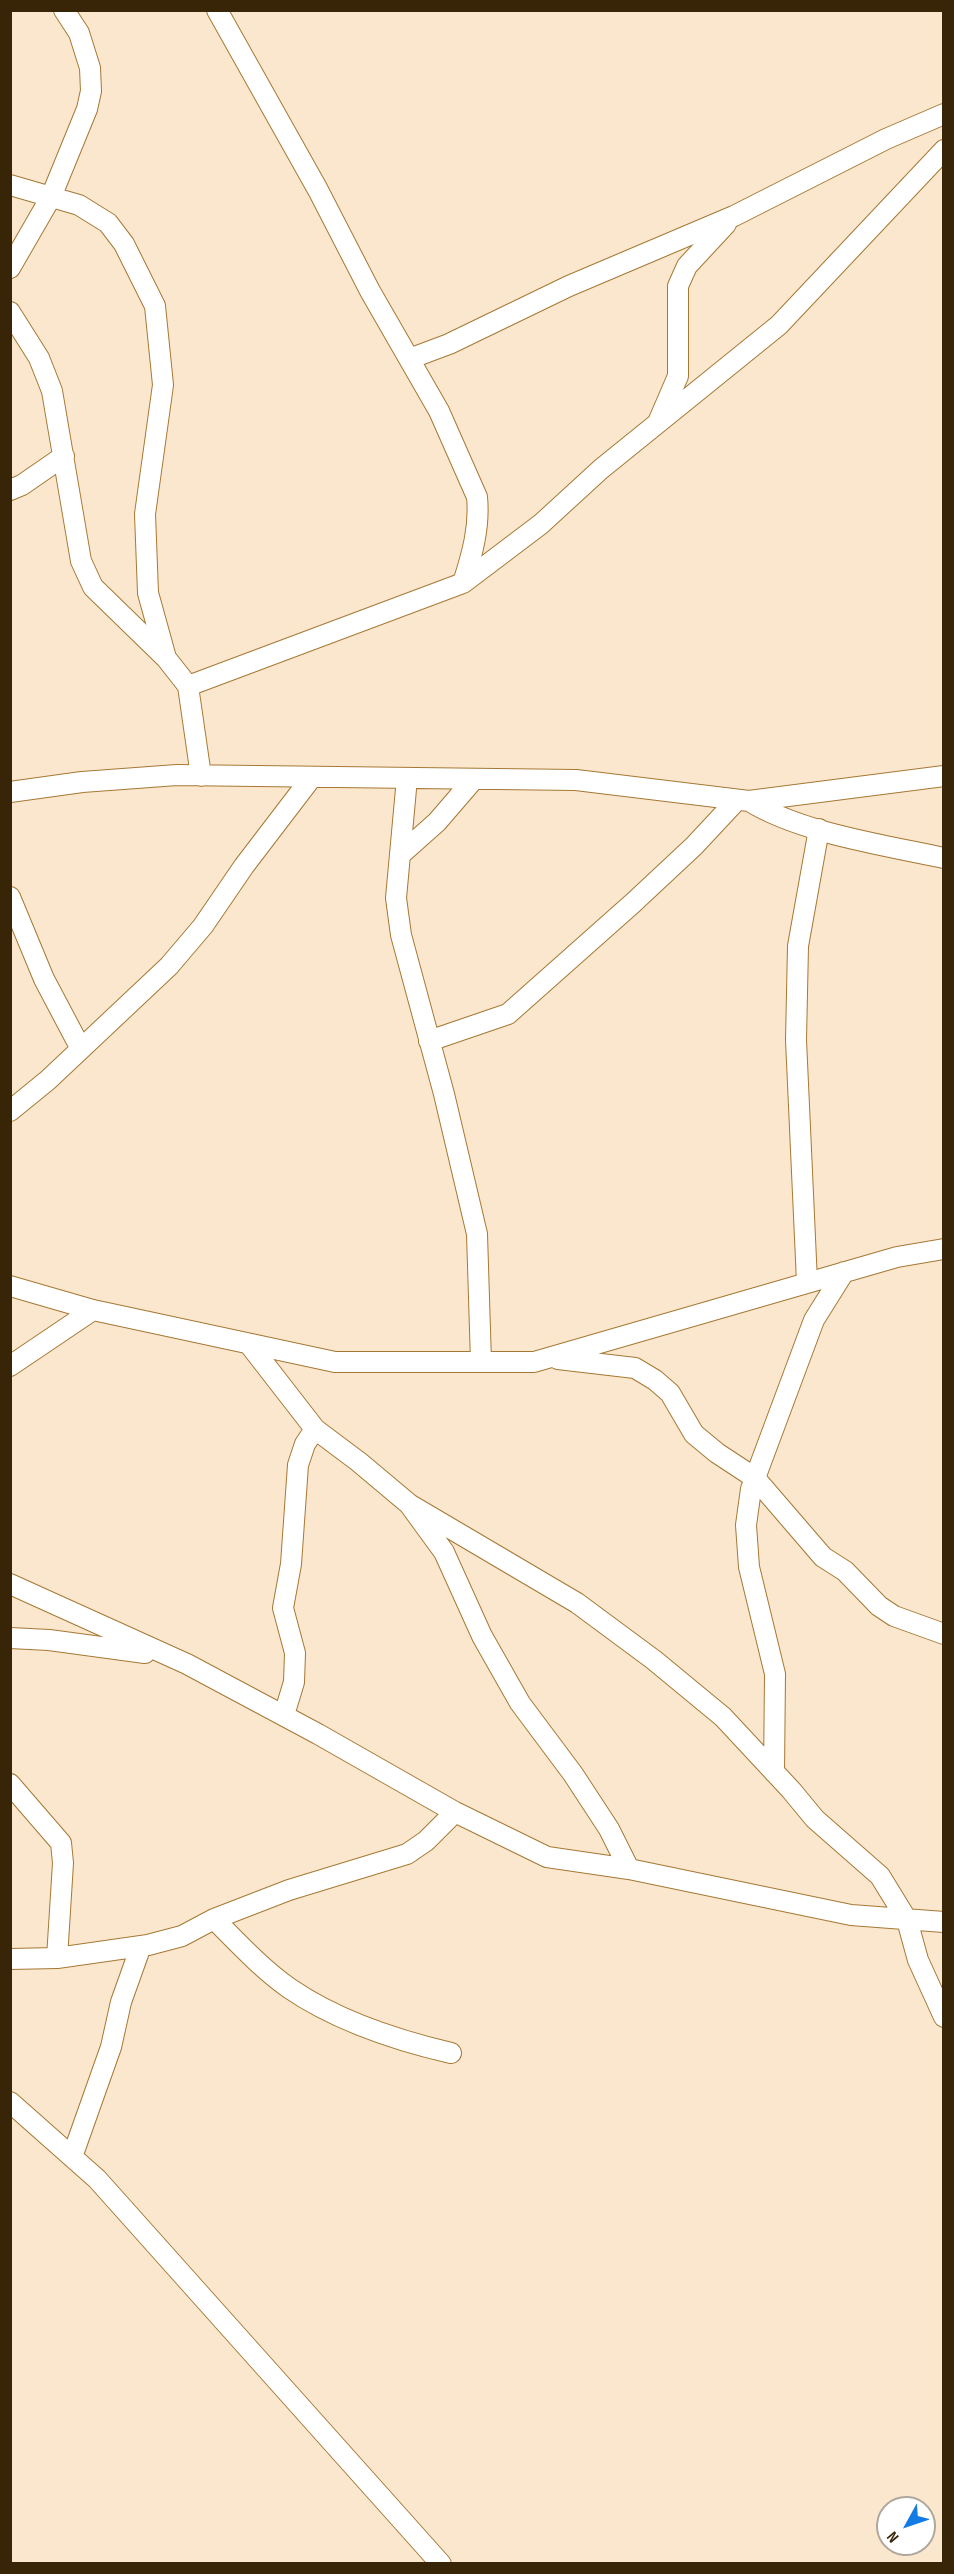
<!DOCTYPE html>
<style>
body{margin:0}
#map{position:relative;width:954px;height:2574px;overflow:hidden;background:#fbe7cd;font-family:"Sofia Sans Condensed",sans-serif}
canvas{display:block}
.frame{position:absolute;inset:0;border:12px solid #382508;pointer-events:none}
.north{position:absolute;left:876px;top:2496px;width:60px;height:60px;box-sizing:border-box;background:#fff;border:2px solid #afa89c;border-radius:50%;rotate:230deg;font-size:16px;font-weight:700;line-height:24px;text-align:center;color:#382508}
.north::after{content:'';display:block;margin:auto;width:21px;height:27px;background:#127ce4;clip-path:polygon(50% 0,100% 100%,50% 72%,0 100%)}
</style>
<div id="map">
<canvas width="954" height="2574"></canvas>
<div class="frame"></div>
<div class="north">N</div>
</div>
<script>
const ctx = document.querySelector('canvas').getContext('2d');
ctx.lineJoin = 'round';
function strokePath(path, color, width, dash) { ctx.strokeStyle = color; ctx.lineWidth = width; ctx.lineCap = dash ? 'butt' : 'round'; ctx.setLineDash(dash || []); ctx.stroke(path); }
const minor = new Path2D(`
 M217 10 318 190 370 291 439 411 477 497C480 527 472 555 463 583
 M10 185 79 205 108 223 124 244 155 306 163 385 145 514 148 593 166 658 188 686
 M10 268 51 197 87 109 91 91 90 68 79 33 64 10
 M10 312 39 358 52 391 81 561 93 587 166 658
 M409 359 449 344 569 286 734 216 886 139 944 114
 M659 420 678 376V286L687 266 726 224
 M10 490 22 485 64 456
 M201 776 188 686 463 583 541 524 601 469 779 325 944 150
 M407 778 396 898 401 935 444 1094 477 1234 481 1362
 M10 792 82 782 177 775 576 780 749 801 944 776
 M749 801C801 833 884 845 944 858
 M401 854 437 822 474 779
 M10 897 44 979 81 1049
 M429 1041 508 1014 633 903 694 846 736 801
 M10 1111 48 1080 169 966 203 926 244 866 312 777
 M807 1282 796 1040 798 946 819 829
 M10 1286 93 1310 335 1362H534L897 1257 944 1249
 M249 1344 315 1429 359 1462 409 1504 444 1552 482 1636 520 1703 573 1774 609 1829 629 1869
 M558 1359 635 1368 655 1380 670 1393 694 1434 717 1453 755 1478 823 1557 845 1571 879 1606 894 1616 944 1634
 M10 1366 93 1310
 M409 1504 577 1603 654 1660 723 1717 791 1790 815 1819 880 1876 907 1920 918 1960 944 2017
 M10 1584 187 1664 318 1734 455 1812 547 1857 629 1869 851 1915 944 1922
 M10 1638 49 1640 145 1653
 M284 1715 294 1682 295 1653 283 1608 291 1564 298 1465 305 1444 315 1429
 M774 1772 775 1674 749 1567 746 1525 751 1489 814 1320 844 1272
 M10 1784 61 1843 63 1863 57 1958
 M214 1919C238 1943 261 1968 289 1988 337 2021 395 2040 451 2053
 M10 1959 57 1958 148 1945 182 1936 214 1919 289 1890 407 1854 426 1841 455 1812
 M10 2102 97 2179 441 2564
 M72 2157 111 2047 121 2002 141 1946`);
strokePath(minor, '#a67834', 22);
strokePath(minor, '#fff', 20);
</script>
